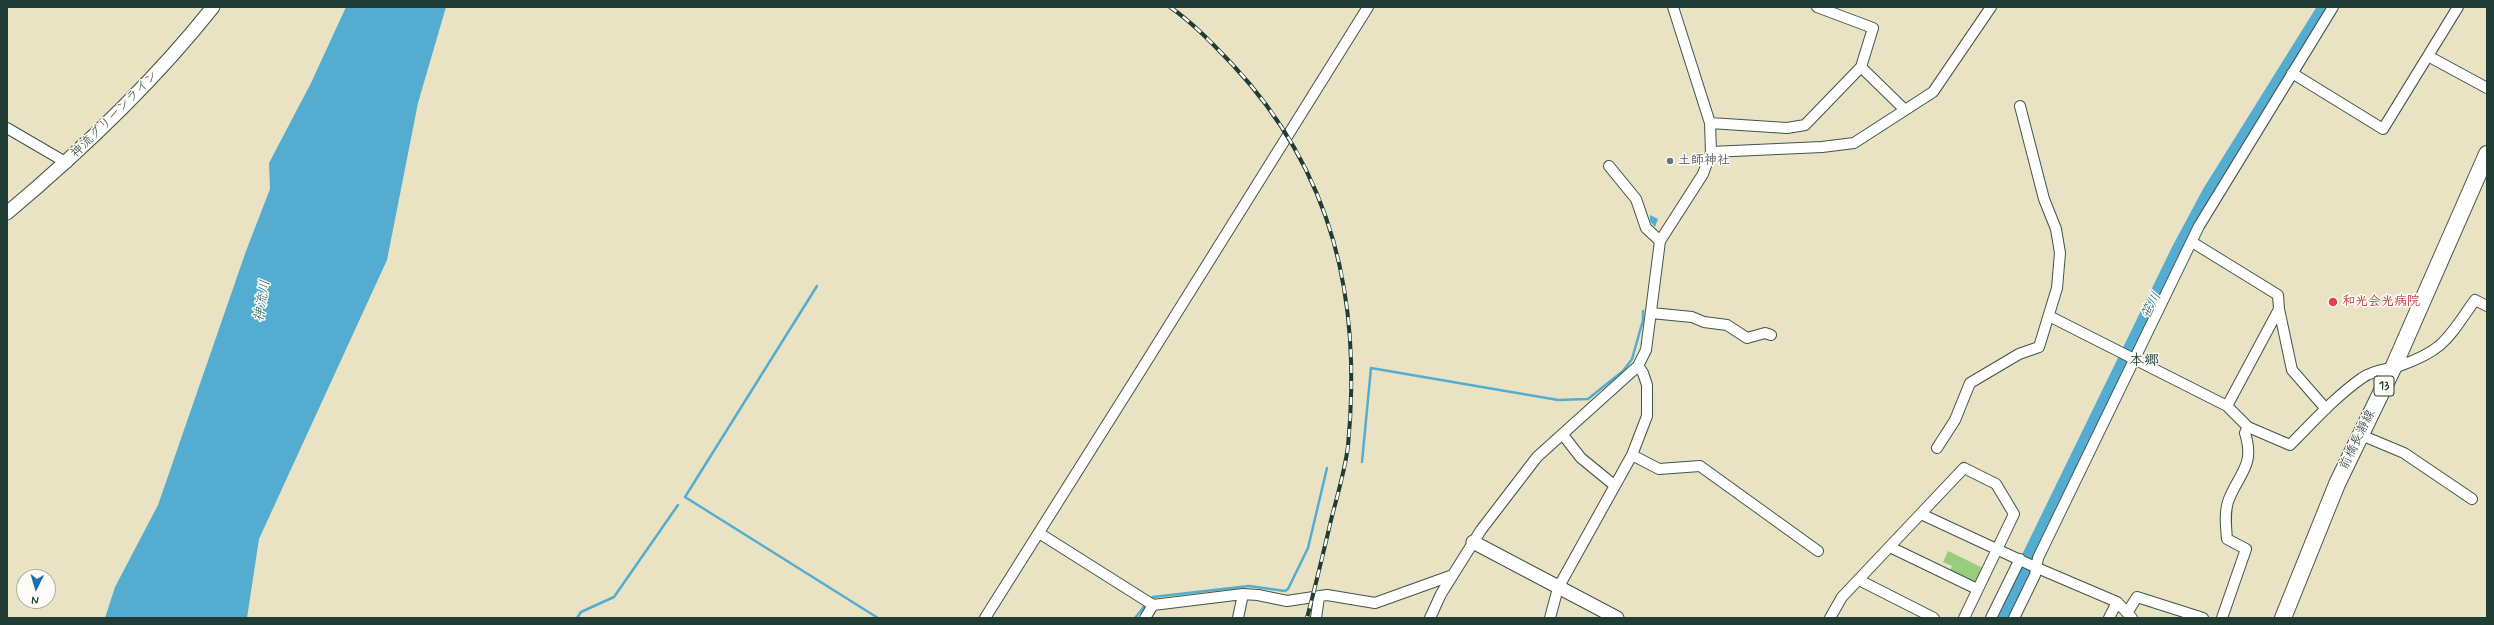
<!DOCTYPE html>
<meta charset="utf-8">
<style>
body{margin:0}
#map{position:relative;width:2494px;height:625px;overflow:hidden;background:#e9e3c3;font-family:Mynerve,sans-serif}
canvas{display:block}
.frame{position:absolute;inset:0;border:8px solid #1f3d34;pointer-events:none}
.north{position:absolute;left:16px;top:569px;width:40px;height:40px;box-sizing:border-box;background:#fdfcf7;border:1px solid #a4b0a9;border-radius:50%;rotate:185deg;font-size:11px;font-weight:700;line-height:16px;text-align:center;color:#1f3d34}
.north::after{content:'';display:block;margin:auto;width:14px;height:18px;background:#1f6fb2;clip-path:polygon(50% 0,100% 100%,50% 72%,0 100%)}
</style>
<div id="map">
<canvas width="2494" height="625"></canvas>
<div class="frame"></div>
<div class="north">N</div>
</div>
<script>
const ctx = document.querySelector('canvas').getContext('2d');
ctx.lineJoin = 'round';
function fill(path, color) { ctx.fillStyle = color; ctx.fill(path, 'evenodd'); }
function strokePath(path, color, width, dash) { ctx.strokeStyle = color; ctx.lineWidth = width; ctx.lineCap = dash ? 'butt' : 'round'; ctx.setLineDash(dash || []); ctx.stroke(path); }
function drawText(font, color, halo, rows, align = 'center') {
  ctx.font = font + ' Mynerve,"Klee One",sans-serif'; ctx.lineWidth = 3; ctx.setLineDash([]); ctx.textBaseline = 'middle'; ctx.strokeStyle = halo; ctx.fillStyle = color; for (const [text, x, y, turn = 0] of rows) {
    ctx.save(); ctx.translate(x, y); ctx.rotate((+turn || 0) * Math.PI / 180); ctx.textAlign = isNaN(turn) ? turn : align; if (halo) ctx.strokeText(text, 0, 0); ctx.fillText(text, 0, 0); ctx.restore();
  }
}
fill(new Path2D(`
 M1948 551 1983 568 1977 581 1970 582 1949 572 1952 566 1943 562Z`), '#98cd7e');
fill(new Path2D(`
 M346 7H446L418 103 387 260 259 539 247 618H105L115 587 158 505 246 251 270 189 269 163 311 83Z
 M1650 215 1658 219 1655 227 1650 221Z`), '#54add1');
strokePath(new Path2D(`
 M817 286 685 497 878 618
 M1362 462 1371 368 1558 400 1588 399 1623 371 1632 359 1643 320V311
 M1150 600 1153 597 1249 586 1285 591 1288 589 1308 548 1327 468
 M577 618 581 612 614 597 678 505
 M1135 618 1146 604`), '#54add1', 2.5);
strokePath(new Path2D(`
 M2000 618 2180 249 2210 193 2326 7`), '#54add1', 16);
const minor = new Path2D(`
 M2428 56 2487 88
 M1861 67 1905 110
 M2292 73 2383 129 2458 7
 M1710 123 1787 128 1805 125 1861 67 1873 28 1817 7
 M7 128 67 163
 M1711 152 1822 147 1854 143 1933 92 1991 7
 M1609 166 1636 199 1646 228 1660 241
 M2192 242 2278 295 2279 309 2227 406
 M2279 309 2292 370 2326 409
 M1651 313 1692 317 1704 322 1727 325 1747 338 1765 333 1771 335
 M2049 316 2227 406 2248 427 2290 445C2313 422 2335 397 2362 378 2371 371 2388 369 2399 366 2445 350 2448 338 2475 300L2487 306
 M1563 435 1581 458 1614 485
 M2361 435 2404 453 2472 499
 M1937 448 1955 420 1970 383 2019 354 2039 347 2057 288 2060 253 2056 229 2044 199 2020 106
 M1632 455 1659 469 1700 466 1818 551
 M1921 514 2035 567 2117 602 2132 618
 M1039 533 1153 605 1243 594 1258 595 1287 601 1327 595 1375 603 1453 575
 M1890 547 1977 589
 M1859 580 1934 618
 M2127 613 2137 597 2203 618
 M985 618C1114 415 1240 211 1368 7
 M1145 618 1153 605
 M1238 618 1243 594
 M1316 618 1319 597
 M1430 618 1441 594 1481 530 1537 457 1638 366 1646 350 1660 241 1703 174 1711 152 1710 123 1673 7
 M1550 618 1558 588 1632 455 1647 416V385L1643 373 1638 366
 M1830 618 1842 597 1964 468 1996 484 2014 514 1964 618
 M1991 618 2020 559
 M2014 618 2035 575 2038 558 2199 226 2333 7
 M2109 618 2117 602
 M2222 618 2246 549 2227 539C2226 527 2224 511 2229 499 2240 472 2255 465 2245 433L2248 427`);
const tertiary = new Path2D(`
 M7 213C82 150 152 84 213 7
 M1473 542 1617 618`);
const primary = new Path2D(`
 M2283 618 2337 484 2393 368 2487 154`);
strokePath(minor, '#3d5649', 12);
strokePath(tertiary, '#3d5649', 15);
strokePath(primary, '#3d5649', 18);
strokePath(minor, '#fff', 10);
strokePath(tertiary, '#fff', 13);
strokePath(primary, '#fff', 16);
const rail = new Path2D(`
 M1170 7C1193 23 1213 44 1232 64 1334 173 1362 301 1348 446 1345 470 1338 493 1332 516 1324 550 1316 584 1307 618`);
strokePath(rail, '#1f3d34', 4);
strokePath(rail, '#fdfcf7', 2.5, [8]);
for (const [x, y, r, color] of [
 [1670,161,4,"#6b7280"],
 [2333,302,5,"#e0444e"]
]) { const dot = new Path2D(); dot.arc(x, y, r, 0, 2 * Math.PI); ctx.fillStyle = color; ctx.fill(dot); strokePath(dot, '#fdfcf7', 1.5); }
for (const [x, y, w] of [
 [2384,386,20]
]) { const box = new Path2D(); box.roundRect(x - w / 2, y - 10, w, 20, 3); ctx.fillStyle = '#fdfcf7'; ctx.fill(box); strokePath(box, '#1f3d34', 1); }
drawText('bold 12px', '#1f3d34', null, [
 ["13",2384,386]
]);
drawText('13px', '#1f3d34', '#fdfcf7', [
 ["神流グリーンライン",115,115,-45],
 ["前橋長瀞線",2358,440,-64]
]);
drawText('bold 13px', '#5b616d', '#fdfcf7', [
 ["土師神社",1678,161]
], 'left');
drawText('bold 13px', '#be3a42', '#fdfcf7', [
 ["和光会光病院",2342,302]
], 'left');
drawText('italic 14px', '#2f5f63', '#fdfcf7', [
 ["神流川",263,301,-81],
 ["笹川",2152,306,-64]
]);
drawText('bold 15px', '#1f3d34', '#fdfcf7', [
 ["本郷",2144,362]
]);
</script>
